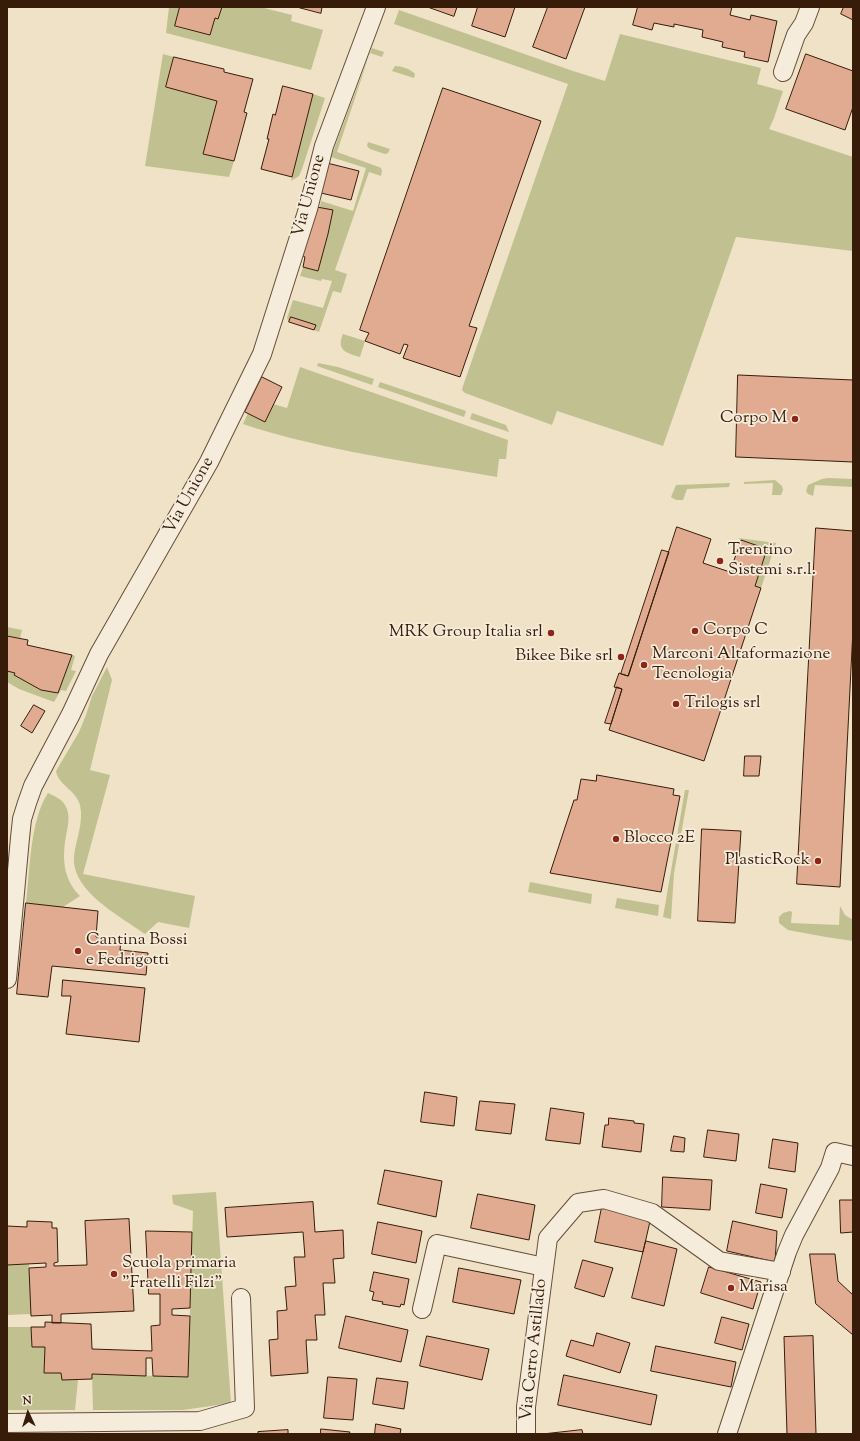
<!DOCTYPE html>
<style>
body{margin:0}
#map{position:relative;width:860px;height:1441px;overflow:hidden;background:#efe2c7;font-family:"Sorts Mill Goudy",serif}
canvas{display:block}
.frame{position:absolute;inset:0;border:8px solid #371c0a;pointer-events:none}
.north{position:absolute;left:8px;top:1393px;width:40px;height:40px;-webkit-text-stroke:3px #f5ecdb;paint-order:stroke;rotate:356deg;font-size:11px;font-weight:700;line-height:16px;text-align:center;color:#371c0a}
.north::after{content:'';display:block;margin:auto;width:14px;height:18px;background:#371c0a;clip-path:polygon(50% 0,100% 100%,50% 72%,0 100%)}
</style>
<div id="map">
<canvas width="860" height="1441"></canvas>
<div class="frame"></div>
<div class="north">N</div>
</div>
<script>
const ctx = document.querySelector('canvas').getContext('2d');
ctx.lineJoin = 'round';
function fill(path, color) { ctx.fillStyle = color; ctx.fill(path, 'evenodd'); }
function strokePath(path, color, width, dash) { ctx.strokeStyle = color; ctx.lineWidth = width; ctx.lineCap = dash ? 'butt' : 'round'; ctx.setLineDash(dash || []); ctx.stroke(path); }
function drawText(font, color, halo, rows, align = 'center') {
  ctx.font = font + ' "Sorts Mill Goudy",serif'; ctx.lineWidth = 3.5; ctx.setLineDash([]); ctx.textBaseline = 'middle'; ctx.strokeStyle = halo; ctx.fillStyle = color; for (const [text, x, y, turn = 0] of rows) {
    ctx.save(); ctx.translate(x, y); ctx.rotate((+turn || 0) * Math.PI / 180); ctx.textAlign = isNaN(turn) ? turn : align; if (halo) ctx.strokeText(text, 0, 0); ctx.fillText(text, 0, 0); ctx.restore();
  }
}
fill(new Path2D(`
 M169 7H180L175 27 210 35 215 18 218 19 222 7H260L292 15 291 21 323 30 311 70 166 33Z
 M399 10 573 71 605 81 620 34 761 68 757 84 783 91 774 118 769 129 853 157V251L736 237 663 446 557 411 552 425 465 393 462 390 463 386 568 84 394 24Z
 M372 48 384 52 382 57 370 53 337 152 379 167 381 168 382 171 381 176 369 172 335 270 347 274 341 293 333 291 319 332 314 330 316 325 291 317 289 322 287 318 293 300 323 308 332 281 322 279 321 281 300 276 303 267 318 271 328 234 333 211 320 207 321 201 353 211 366 168 331 157Z
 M163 54 174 57 166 87 217 101 203 154 234 161 229 177 145 166Z
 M395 66C401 66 411 69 415 74L414 78 392 71Z
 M313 94 325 98 302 169 299 176 291 181Z
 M368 142 390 149 388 153 385 154 370 149 367 146Z
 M343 334 365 341 360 357C346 353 336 350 343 334Z
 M318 363 338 367 374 379 372 385 317 366Z
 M300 367 508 440 506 459H499L497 477C412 462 325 451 243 424L248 413 265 422 273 404 287 408Z
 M380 382 466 411 464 417 378 387Z
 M472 413 506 425 509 432 470 419Z
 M828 478 853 479V487L815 485 813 496 808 494 806 491 808 485 822 479Z
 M775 480 782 486 783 490 781 495H772L773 483 744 484V482Z
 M730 483 729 487 687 489 683 500H676L671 497 676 485Z
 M738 538 776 543 761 588 755 586 767 549 741 540Z
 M7 627 22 630 20 638 7 636Z
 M72 655 75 656 71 670 76 671 66 691 61 690 54 702 19 689 7 682V671L15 673 14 675 41 690 58 693Z
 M107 667 112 680 90 770 110 775 83 874 195 896 189 928 158 922 145 934C120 916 71 891 74 856 76 839 84 822 80 805 76 790 58 785 56 771L79 732 86 715 92 696Z
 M685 790H689L674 873 671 919 663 917Z
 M48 793C54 796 62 799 65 805 71 815 68 825 66 836 62 858 63 879 80 896L63 907 26 903C30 870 30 820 48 793Z
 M530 882 592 894 591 904 528 892Z
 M617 898 659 905 658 916 615 908Z
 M840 906 845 915 853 920V941L826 937 788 930 779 923V917L783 913 790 911 792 912 791 923 839 925Z
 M216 1192 231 1403 183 1410H93L92 1374 188 1377 193 1211 173 1204 172 1195Z
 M29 1264 31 1314 7 1315V1265Z
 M7 1327H31L32 1347H45L44 1373H61L62 1380H78L75 1410H7Z`), '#c1c090');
const building = new Path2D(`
 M180 7H222L218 19 215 18 210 35 175 26Z
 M297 7H322L321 13Z
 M428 7H457L454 16Z
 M478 7H515L505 37 472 26Z
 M548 7H585L566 59 533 47Z
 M638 7H732L730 15 750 20 751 15 777 21 768 62 744 57 745 52 722 47 723 42 702 37 703 30 674 24V27L654 23 652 30 633 25Z
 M844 7H853V20L841 14Z
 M806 54 853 71V107L845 130 786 109Z
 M174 57 224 69V72L253 79 244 112 247 113 234 161 203 154 217 101 166 87Z
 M283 86 313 94 292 177 261 169 269 139H267L273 114 275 115Z
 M443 88 541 121 469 326 477 328 460 377 403 358 408 345 404 344 400 354 365 341 369 333 360 330Z
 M327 163 359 171 351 200 321 193Z
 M317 207 333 210 328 234 318 271 303 267 305 257 303 256Z
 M291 317 316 325 314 330 289 322Z
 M738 375 853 380V462L736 457Z
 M262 377 282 387 265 422 245 412Z
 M677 527 711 539 703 563 730 572 741 540 767 549 755 586 761 588 704 761 609 730 622 689 614 687 619 673 628 676Z
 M816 528 853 531V629L840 887 797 884Z
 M662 550 669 552 628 676 621 674Z
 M7 636 28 640 27 645 72 655 58 693 41 690 14 675 15 673 7 671Z
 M617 687 622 689 611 724 605 723Z
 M34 705 45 711 32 733 21 726Z
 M745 756H761L759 776H744Z
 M597 775 674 789 673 795 680 796 661 892 550 873 574 800H577L581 779 596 781Z
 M702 829 741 831 735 923 698 921Z
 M26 903 98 911 96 937 121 939 120 950 148 953 146 975 52 966 48 997 17 994Z
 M63 980 145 988 139 1042 66 1034 71 996H62Z
 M425 1092 457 1097 454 1126 421 1122Z
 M480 1101 515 1104 511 1134 476 1130Z
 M551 1108 584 1113 580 1144 546 1140Z
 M609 1118 634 1121V1123L644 1124 641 1152 602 1147 605 1125H608Z
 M708 1130 739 1134 736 1161 704 1157Z
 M674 1136 685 1138 684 1152 671 1151Z
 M773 1139 798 1143 795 1172 769 1168Z
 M385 1170 442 1181 436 1217 378 1204Z
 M663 1177 712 1180 710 1210 662 1207Z
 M761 1184 787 1189 782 1218 756 1213Z
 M478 1194 535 1205 529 1240 471 1228Z
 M840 1200H853V1232L841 1233Z
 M313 1202 315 1232 343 1230 344 1258 333 1259 335 1283H323L325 1315H315L317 1340H306L308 1373 271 1376 269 1340 278 1339 277 1311 287 1310 285 1287 296 1286 294 1257H305L303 1232 227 1237 225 1208Z
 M602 1207 651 1217 643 1252 595 1242Z
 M129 1219 134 1311 61 1314V1323H52V1315L31 1316 29 1268 46 1267V1263L7 1265V1226L27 1227V1221L52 1222V1228H57L58 1262 54 1263V1266L87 1265 85 1221Z
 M733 1221 777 1231 775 1262 727 1251Z
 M378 1222 422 1231 416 1263 372 1254Z
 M146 1231 192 1232 190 1308 172 1309V1315L190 1316 188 1377 153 1376 152 1358H146V1376L92 1374V1379L62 1380 61 1373H44L45 1347H32L31 1327H45V1322L91 1324 92 1349 152 1351 151 1326 160 1325V1294H149Z
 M646 1241 677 1249 664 1306 632 1298Z
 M810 1254H835L838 1281 853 1295V1335L816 1304Z
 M583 1260 613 1268 604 1297 575 1288Z
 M709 1267 761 1282 753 1309 701 1293Z
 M459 1268 521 1280 514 1314 453 1302Z
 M374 1272 409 1279 404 1305 401 1304 400 1307 382 1304 383 1302 372 1300 374 1292 370 1291Z
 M346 1316 408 1330 401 1362 339 1348Z
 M722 1317 749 1324 742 1350 715 1343Z
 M597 1333 630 1343 620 1373 566 1356 571 1340 593 1346Z
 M427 1336 489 1349 482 1380 420 1366Z
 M813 1336 816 1434H787L784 1337Z
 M656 1346 736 1362 731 1387 651 1371Z
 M564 1375 657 1395 651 1425 558 1405Z
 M328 1377 357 1379 353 1420 324 1418Z
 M377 1378 408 1382 404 1409 373 1404Z
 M376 1424 401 1429 400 1434H375Z
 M321 1429 350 1432 349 1434H321Z
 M288 1430V1434H258V1432Z
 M582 1430 583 1434H543Z`);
fill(building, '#e1ab91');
strokePath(building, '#371c0a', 1);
const minor = new Path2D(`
 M783 72 796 35 804 23 810 7
 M7 979 20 838 22 819 27 803 33 786 71 714 99 654 209 462 262 354 308 209 324 146 376 7
 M422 1309 437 1244 544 1267
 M7 1423 200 1421 245 1408 241 1298
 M526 1434V1407L548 1238 578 1203 604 1199 652 1213 719 1261 781 1272
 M727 1434 787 1252 794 1235 830 1168 835 1152 853 1156`);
strokePath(minor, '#654e39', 20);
strokePath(minor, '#f5ecdb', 18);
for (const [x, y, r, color] of [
 [795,419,4,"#8f2418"],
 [720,561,4,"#8f2418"],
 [695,631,4,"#8f2418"],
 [551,633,4,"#8f2418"],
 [621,657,4,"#8f2418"],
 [644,665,4,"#8f2418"],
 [676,704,4,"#8f2418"],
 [616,839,4,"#8f2418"],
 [818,861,4,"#8f2418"],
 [78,951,4,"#8f2418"],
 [114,1274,4,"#8f2418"],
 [731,1288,4,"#8f2418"]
]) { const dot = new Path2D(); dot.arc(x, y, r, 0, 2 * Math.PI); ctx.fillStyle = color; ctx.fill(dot); strokePath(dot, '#f5ecdb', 1.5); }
drawText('17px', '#371c0a', '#f5ecdb', [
 ["Via Unione",310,196,-75],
 ["Via Unione",190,496,-61],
 ["Via Cerro Astillado",535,1350,-84]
]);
drawText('17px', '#371c0a', '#f5ecdb', [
 ["Corpo M",787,419,"right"],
 ["Trentino",728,551],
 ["Sistemi s.r.l.",728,571],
 ["Corpo C",703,631],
 ["MRK Group Italia srl",543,633,"right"],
 ["Marconi Altaformazione",652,655],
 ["Tecnologia",652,675],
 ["Bikee Bike srl",613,657,"right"],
 ["Trilogis srl",684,704],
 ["Blocco 2E",624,839],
 ["PlasticRock",810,861,"right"],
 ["Cantina Bossi",86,941],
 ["e Fedrigotti",86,961],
 ["Scuola primaria",122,1264],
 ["\"Fratelli Filzi\"",122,1284],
 ["Marisa",739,1288]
], 'left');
</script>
